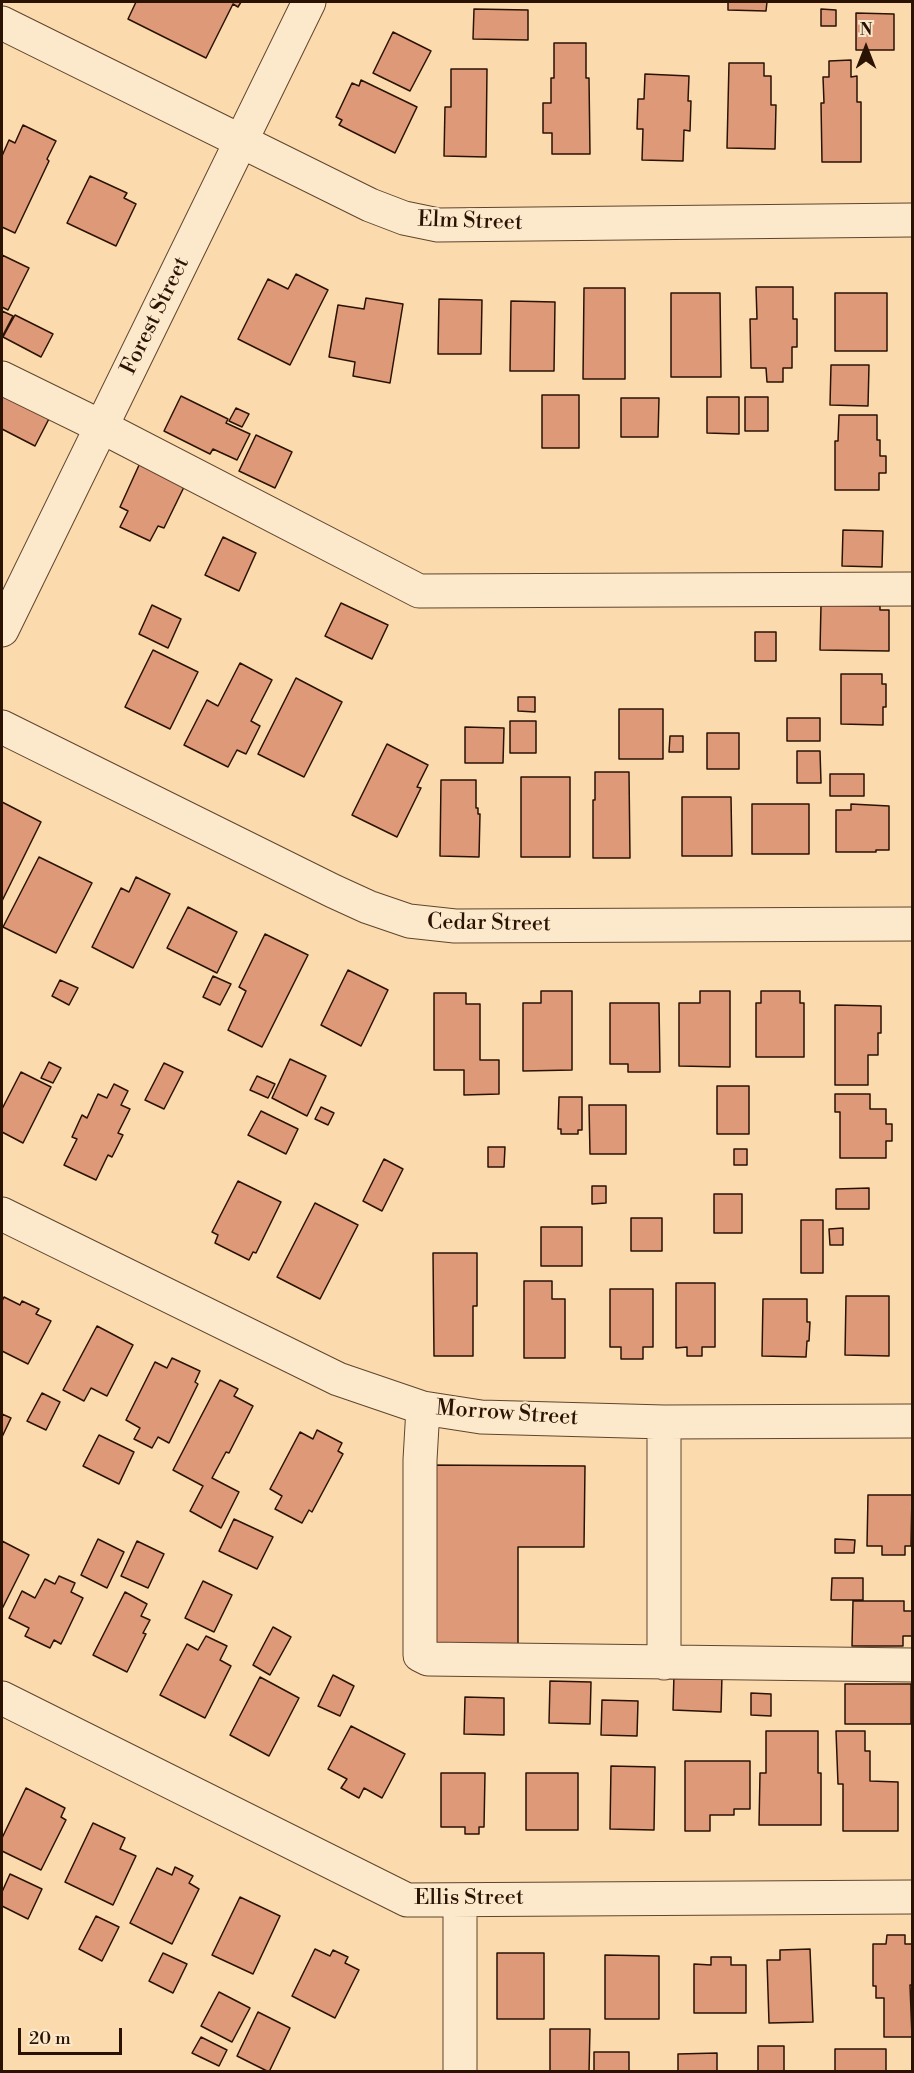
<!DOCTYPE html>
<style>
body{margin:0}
#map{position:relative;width:914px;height:2073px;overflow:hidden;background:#fbdbad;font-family:"Libre Bodoni",serif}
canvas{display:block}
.frame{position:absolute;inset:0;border:3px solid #2b1304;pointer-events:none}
.north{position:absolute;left:836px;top:18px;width:60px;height:60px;-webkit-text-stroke:4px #fce8ca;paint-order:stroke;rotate:0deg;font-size:16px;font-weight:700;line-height:24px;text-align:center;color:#2b1304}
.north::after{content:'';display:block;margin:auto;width:21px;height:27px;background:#2b1304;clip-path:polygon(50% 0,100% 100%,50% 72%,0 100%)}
.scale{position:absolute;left:18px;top:2028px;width:104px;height:27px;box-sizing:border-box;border:3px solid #2b1304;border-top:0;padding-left:8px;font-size:18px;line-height:21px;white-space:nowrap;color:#2b1304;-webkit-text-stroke:4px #fce8ca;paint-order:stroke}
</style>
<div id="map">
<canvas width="914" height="2073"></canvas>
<div class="frame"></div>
<div class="north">N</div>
<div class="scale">20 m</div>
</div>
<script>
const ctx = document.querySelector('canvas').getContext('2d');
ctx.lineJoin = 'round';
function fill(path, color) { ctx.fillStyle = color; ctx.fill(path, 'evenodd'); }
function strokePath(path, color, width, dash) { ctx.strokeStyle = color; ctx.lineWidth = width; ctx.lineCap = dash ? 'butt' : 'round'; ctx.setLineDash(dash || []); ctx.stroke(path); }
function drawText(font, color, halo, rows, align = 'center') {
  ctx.font = font + ' "Libre Bodoni",serif'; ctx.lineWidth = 4.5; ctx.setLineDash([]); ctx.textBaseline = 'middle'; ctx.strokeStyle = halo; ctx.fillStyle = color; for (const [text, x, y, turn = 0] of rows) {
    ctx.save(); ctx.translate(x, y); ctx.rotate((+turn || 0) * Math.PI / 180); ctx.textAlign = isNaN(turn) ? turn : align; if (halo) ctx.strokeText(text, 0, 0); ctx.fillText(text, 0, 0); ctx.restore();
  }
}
const building = new Path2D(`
 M136 2H241L238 7 233 4 206 58 128 19Z
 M728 2H767L766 11 728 10Z
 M474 9 528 10V40L473 39Z
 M821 9 836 10V26H821Z
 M856 13 894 14V50H856Z
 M393 32 431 51 410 91 373 73Z
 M554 43H586V78H589L590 154H552V133H543V103H551V78H554Z
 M851 60V77L857 76V102H861V162H822L821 103H824L823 77H829V61Z
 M729 63H764V76H771V105H776L775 149 727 148Z
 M451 69H487L486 157 444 156 445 107H451Z
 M645 74 689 76 688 101H691L690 131 684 130 683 161 642 160 643 129H637L638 99H644Z
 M361 80 417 107 395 153 339 125 342 120 336 117 352 83 359 86Z
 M23 125 56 141 47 159 49 161 15 233 2 227V156L9 140 15 143Z
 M90 176 127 193 124 198 136 204 116 246 67 223Z
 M2 255 29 268 8 310 2 307Z
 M296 274 328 290 290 365 238 339 268 279 288 289Z
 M756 287H793V319H797V347H792V368H783V382H767L766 368H751L750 319H757Z
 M584 288H625V379H583Z
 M671 293H720L721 377H671Z
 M835 293H887V351H835Z
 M366 298 403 304 390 383 353 376 355 362 329 357 338 305 364 309Z
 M439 299 482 300 481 354H438Z
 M511 301 555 302 554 371H510Z
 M2 311 13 316 2 337Z
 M15 315 53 334 41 357 3 337Z
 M831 365H869L868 406 830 405Z
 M2 385 53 411 35 446 2 429Z
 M542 395H579V448H542Z
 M181 396 228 419 226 423 250 434 237 460 213 449 210 454 164 431Z
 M707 397H739V434L707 433Z
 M745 397H768V431H745Z
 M621 398H659L658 437H621Z
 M236 408 249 414 242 427 229 421Z
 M839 415H877V440H880V456H886V473H879V490H835V441H838Z
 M256 435 292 452 275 488 239 471Z
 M140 463 185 485 164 528 158 526 150 541 120 527 128 511 120 507Z
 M843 530 883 531 882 567 842 566Z
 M223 537 256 553 239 591 205 575Z
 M341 603 388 625 372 659 325 636Z
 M152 605 181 619 168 648 139 634Z
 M821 605 880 606V610H889V651L820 650Z
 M755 632H776V661H755Z
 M153 650 198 672 170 729 125 707Z
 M240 663 272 680 251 721 260 726 246 754 237 750 228 767 184 745 207 700 218 706Z
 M841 674H882V684H886V707H883V725L841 724Z
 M296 678 342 702 304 777 258 754Z
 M518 697H535V712L518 711Z
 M619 709H663V759H619Z
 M787 718H820V741H787Z
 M510 721H536V753H510Z
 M465 727 504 728 503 763H465Z
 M707 733H739V769H707Z
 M670 736H683V752H669Z
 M387 744 428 765 417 787 421 788 397 837 352 815Z
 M797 751H820L821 783H797Z
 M595 772H629L630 858H593V800H595Z
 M830 774H864V796H830Z
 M521 777H570V857H521Z
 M441 780H476V808H478V814H480L479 857 440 856Z
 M682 797H731L732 856H682Z
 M2 802 41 822 2 901Z
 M752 804H809V854H752Z
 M851 804 889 806V850H876V852H836V810H851Z
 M39 857 92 883 56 953 3 927Z
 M136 877 170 894 133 968 92 947 121 888 129 892Z
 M188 907 237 932 217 973 167 948Z
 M265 934 308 955 262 1047 228 1030 246 991 239 987Z
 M348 970 388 990 361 1046 321 1025Z
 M213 976 231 984 220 1005 203 997Z
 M60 980 78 988 69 1005 52 996Z
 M541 991H572V1070L523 1071V1003H541Z
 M700 991H730V1067L679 1066V1003H700Z
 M761 991H800V1003H804V1057H756V1003H761Z
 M434 993H466V1004H480V1060H499V1094L464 1095V1070H434Z
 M610 1003H659L660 1072H628V1064H610Z
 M835 1005 881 1006V1033H878V1055H868V1085H835Z
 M290 1059 326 1076 307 1116 272 1098Z
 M49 1062 61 1068 53 1083 41 1078Z
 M164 1063 183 1072 164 1109 145 1100Z
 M21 1072 51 1087 23 1143 2 1132V1109Z
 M257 1076 275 1084 268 1098 250 1090Z
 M114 1084 128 1091 121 1105 130 1109 118 1133 123 1135 112 1157 108 1155 96 1180 64 1165 77 1139 72 1137 82 1115 87 1118 98 1094 107 1098Z
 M717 1086H749V1134H717Z
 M835 1094H870V1109H886V1124H892V1141H886V1158H840V1112H835Z
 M559 1097H582V1130H578V1134H561V1129H558Z
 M589 1105H626V1154H590Z
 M321 1107 334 1113 328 1125 315 1119Z
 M261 1111 298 1129 286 1154 248 1135Z
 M488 1147H505L504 1167H488Z
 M734 1149H747V1165H734Z
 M384 1159 403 1169 382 1211 363 1201Z
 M238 1181 281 1202 256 1253 253 1252 249 1260 215 1243 218 1235 212 1232Z
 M592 1186H606V1203L592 1204Z
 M869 1188V1209H836V1189Z
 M714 1194H742V1233H714Z
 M315 1203 358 1225 320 1299 277 1277Z
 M631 1218H662V1251H631Z
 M801 1220H823V1273H801Z
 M541 1227H582V1266H541Z
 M843 1228V1245H830L829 1229Z
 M433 1253H477V1306H473V1356H434Z
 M524 1281H552V1299H565V1358H524Z
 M676 1283H715V1347H702V1356H687V1347L676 1348Z
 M610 1289H653V1347H643V1359H621V1347H610Z
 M846 1296H889V1356L845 1355Z
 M4 1297 20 1305 22 1301 39 1309 36 1314 51 1321 28 1364 2 1351V1301Z
 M763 1299H807V1322H810L809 1341H807L806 1357 762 1356Z
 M97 1326 133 1345 107 1396 91 1388 84 1401 63 1390Z
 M172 1358 200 1371 195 1382 198 1384 169 1443 158 1437 152 1448 134 1439 140 1428 126 1420 155 1362 167 1368Z
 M220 1380 238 1389 234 1396 253 1406 229 1453 226 1452 212 1478 239 1492 221 1528 190 1511 203 1486 173 1470Z
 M42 1393 60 1402 46 1430 27 1421Z
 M2 1414 11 1418 2 1437Z
 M317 1430 342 1443 338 1451 343 1454 312 1512 309 1510 302 1523 275 1509 282 1496 270 1489 300 1432 313 1439Z
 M99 1435 134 1452 119 1484 83 1466Z
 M427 1465 585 1466 584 1547H518V1649L434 1648Z
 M868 1495H912L911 1546H905V1555H882V1546H867Z
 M234 1519 273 1537 257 1569 219 1551Z
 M98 1539 124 1552 107 1588 81 1575Z
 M835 1539 855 1540 854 1553H835Z
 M2 1541 29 1555 2 1609Z
 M137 1541 164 1554 148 1588 121 1576Z
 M59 1576 75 1583 71 1592 83 1598 61 1644 54 1640 50 1648 25 1636 29 1628 9 1618 22 1591 35 1598 45 1579 55 1584Z
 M832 1578H863V1600H831Z
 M203 1581 232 1595 214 1632 185 1618Z
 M125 1592 147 1604 141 1616 150 1620 143 1633 146 1634 127 1672 93 1655Z
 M853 1601H904V1611H912V1636H903V1646H852Z
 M273 1627 291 1637 270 1675 253 1665Z
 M206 1636 227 1646 220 1660 231 1666 205 1718 160 1695 187 1644 198 1650Z
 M674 1674 722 1675 721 1712 673 1710Z
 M333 1675 354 1686 340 1716 318 1706Z
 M260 1677 299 1698 269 1756 230 1735Z
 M550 1681 591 1682 590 1724 549 1723Z
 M845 1684H911V1724H845Z
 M751 1693 771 1694V1716L751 1715Z
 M465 1697 504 1698V1735L464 1734Z
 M602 1700 638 1701 637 1736 601 1735Z
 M351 1726 405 1754 382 1798 364 1788 359 1798 341 1788 347 1779 328 1769Z
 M766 1731H818V1773H821V1825H759L760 1773H766Z
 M836 1731H865V1751H870V1781L898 1782V1831H843V1784H838Z
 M685 1761H750V1809H734V1815H710V1831H685Z
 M611 1766 655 1767 654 1830 610 1829Z
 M441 1773H485L484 1827H479V1834H465V1827H441Z
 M526 1773H578V1830H526Z
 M26 1788 65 1808 61 1817 66 1820 41 1870 2 1851V1838Z
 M93 1823 125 1838 120 1849 136 1856 113 1905 65 1882Z
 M175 1867 193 1876 189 1883 199 1889 172 1944 130 1923 157 1868 172 1875Z
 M10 1874 42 1889 28 1919 2 1906V1892Z
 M240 1897 280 1916 253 1974 212 1955Z
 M96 1916 119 1927 102 1961 79 1949Z
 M887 1935H905V1944H912V1985H910L912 2037H884V1998H876V1986H873V1944H886Z
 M315 1949 330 1956 333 1950 348 1957 345 1963 359 1970 335 2018 292 1996Z
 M810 1949 813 2022 769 2023 767 1960H780V1950Z
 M163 1953 187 1964 173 1993 149 1981Z
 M497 1953H544V2019H497Z
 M605 1955 659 1956V2019H605Z
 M711 1957H731V1965H746V2013H694V1964L711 1965Z
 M219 1992 250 2008 232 2042 201 2026Z
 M258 2012 290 2028 269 2072 237 2056Z
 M550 2029H590L589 2072H550Z
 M201 2037 227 2050 219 2066 192 2053Z
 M758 2046H784V2072H758Z
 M835 2049H886V2072H835Z
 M594 2052H629V2072H594Z
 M717 2053V2072H678V2054Z`);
fill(building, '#de9979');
strokePath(building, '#2b1304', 1.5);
const minor = new Path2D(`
 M2 23 370 205 404 218 438 225 912 220
 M2 378 102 427 419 591 912 589
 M2 630 309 2
 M2 727 333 891 368 907 409 921 455 926 912 924
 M2 1214 338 1379 423 1408 481 1417 664 1422 912 1421
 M423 1408 420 1460V1655L428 1659 912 1665
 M664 1422V1663
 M2 1698 407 1900 912 1897
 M460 2072V1900`);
strokePath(minor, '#5f452e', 35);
strokePath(minor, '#fce8ca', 33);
drawText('22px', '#2b1304', '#fce8ca', [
 ["Elm Street",470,222,2],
 ["Forest Street",156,316,-64],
 ["Cedar Street",489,924,1],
 ["Morrow Street",507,1414,4],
 ["Ellis Street",469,1899]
]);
</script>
